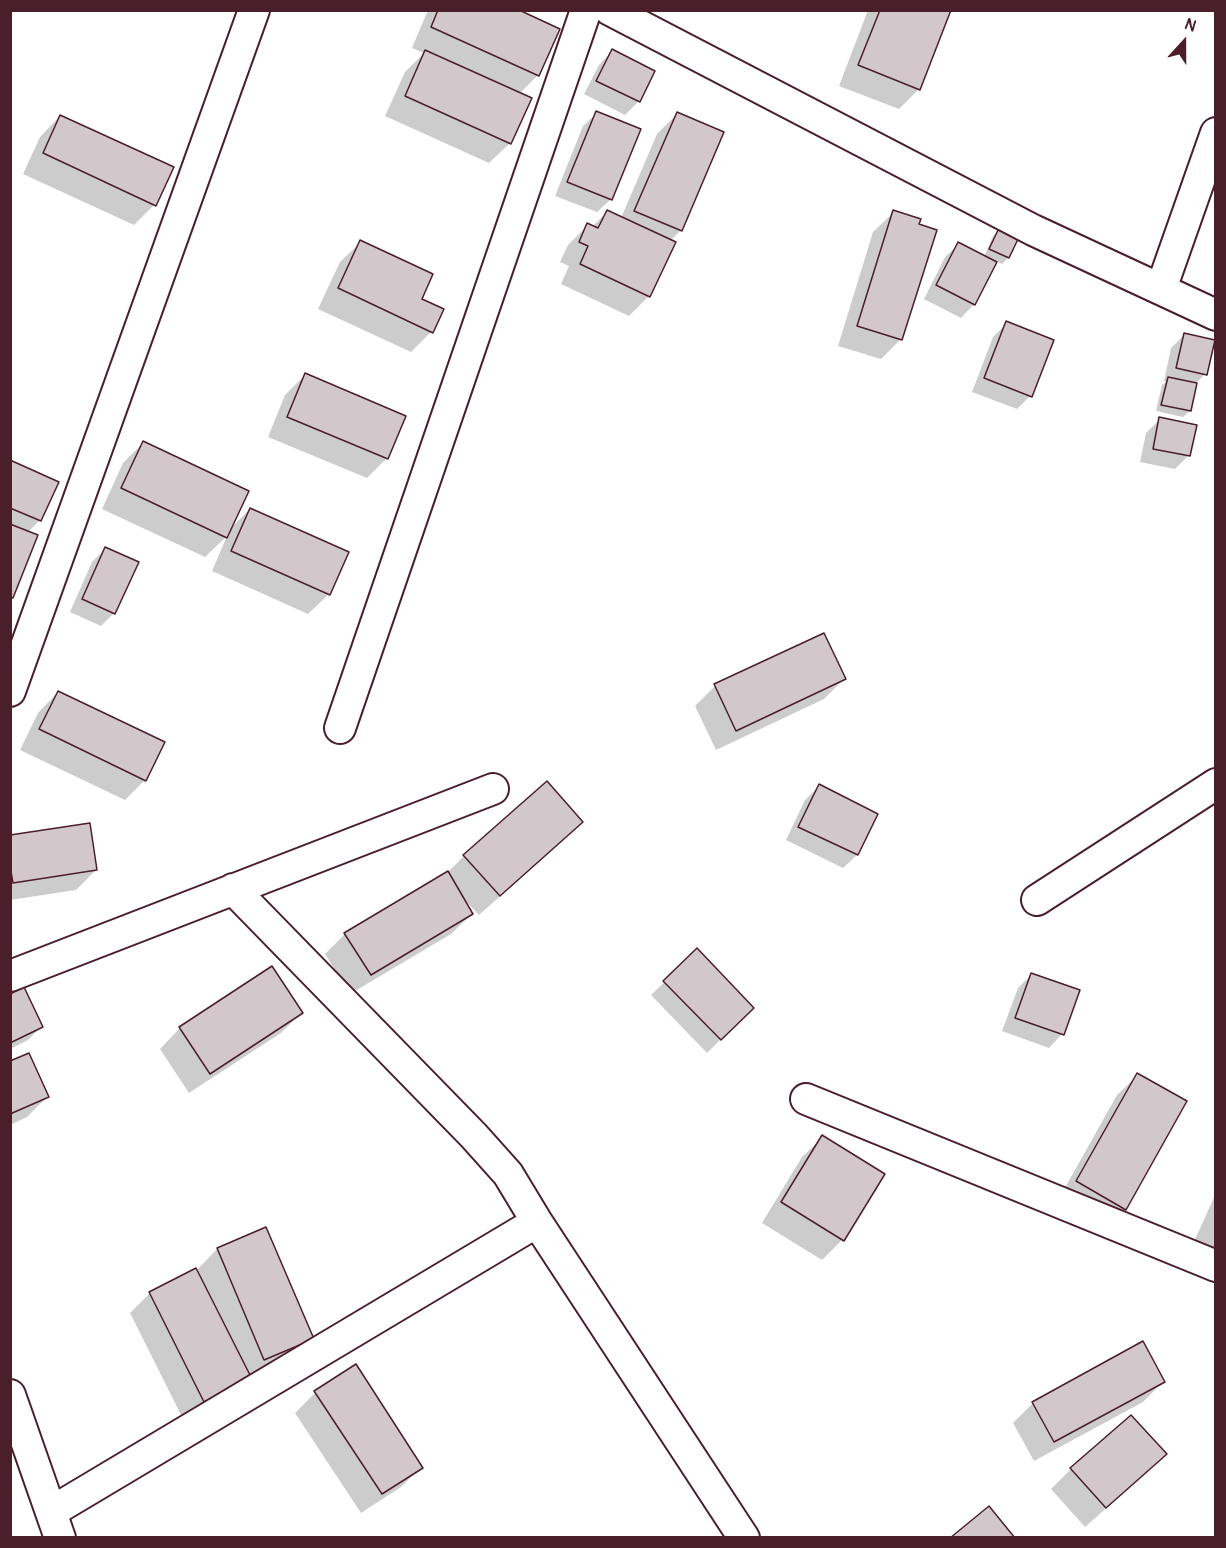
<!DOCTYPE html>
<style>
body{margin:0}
#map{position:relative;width:1226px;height:1548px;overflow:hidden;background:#fff;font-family:Pangolin,sans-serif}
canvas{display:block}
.frame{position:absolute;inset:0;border:12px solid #4a1f2b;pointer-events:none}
.north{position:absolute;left:1154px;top:12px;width:60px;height:60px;-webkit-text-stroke:4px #fff;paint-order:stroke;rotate:21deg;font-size:16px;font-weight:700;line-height:24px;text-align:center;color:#4a1f2b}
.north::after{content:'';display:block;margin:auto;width:21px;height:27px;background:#4a1f2b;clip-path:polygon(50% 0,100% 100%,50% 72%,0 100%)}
</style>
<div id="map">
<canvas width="1226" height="1548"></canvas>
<div class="frame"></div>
<div class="north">N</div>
</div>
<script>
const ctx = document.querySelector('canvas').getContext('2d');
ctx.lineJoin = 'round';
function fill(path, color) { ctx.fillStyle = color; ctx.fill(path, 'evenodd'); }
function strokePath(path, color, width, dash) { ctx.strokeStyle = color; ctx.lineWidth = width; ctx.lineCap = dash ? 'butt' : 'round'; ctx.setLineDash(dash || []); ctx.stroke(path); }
fill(new Path2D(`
 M428 10H515L538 75 519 94 510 143 489 163 385 116 405 72 424 53 412 48Z
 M868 10H949L919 89 899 109 839 86Z
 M612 51 639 101 625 115 584 94 599 65Z
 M597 113 611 199 597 212 555 196 583 126Z
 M677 114 722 133 680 231 670 241 649 296 629 316 561 284 569 266 560 262 568 245 588 225 592 227 607 212 621 218 657 134Z
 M60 116 154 205 134 225 23 174 40 137Z
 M894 212 901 339 881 359 838 346 873 232Z
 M999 230 1008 258 1002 264 996 261 974 304 961 318 924 299 945 257 959 244 984 257 993 236Z
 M361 242 420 299 431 332 411 352 318 309 340 262Z
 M1007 323 1030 396 1017 409 972 392 993 337Z
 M1184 335 1205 374 1195 384 1190 411 1183 417 1156 411 1162 385 1166 382 1164 381 1171 348Z
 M305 375 387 458 367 478 268 437 285 395Z
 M1160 419 1188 456 1175 469 1140 462 1146 433Z
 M143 443 229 530 250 509 329 594 308 614 212 571 227 536 205 557 102 509 123 463Z
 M10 462 40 520 28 532 12 597 10 599Z
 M105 549 114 613 101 626 70 612 92 562Z
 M844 679 824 699 716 750 695 706 715 686Z
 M58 692 145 780 125 800 20 750 38 713Z
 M819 786 876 814 857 855 843 868 786 840 805 800Z
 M581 822 561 842 479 915 464 899 463 900 472 914 451 934 350 994 325 954 345 934 446 874 464 856Z
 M10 836 96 870 76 890 10 900Z
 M697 951 752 1008 707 1053 651 995Z
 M271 968 301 1013 281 1033 189 1093 160 1049 180 1028Z
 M1032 974 1078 991 1062 1034 1049 1048 1002 1031 1018 988Z
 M10 995 41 1027 28 1040 10 1049Z
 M10 1063 47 1097 27 1117 10 1125Z
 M1138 1075 1125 1209 1105 1229 1057 1202 1117 1095Z
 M823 1137 883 1174 842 1240 822 1260 762 1223 802 1157Z
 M1216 1193V1257L1192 1246Z
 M217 1249 313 1339 184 1421 130 1313 150 1293 197 1270Z
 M1163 1382 1143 1402 1034 1461 1013 1423 1033 1403Z
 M315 1393 421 1467 401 1487 361 1513 295 1413Z
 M1165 1454 1145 1474 1085 1527 1051 1489 1071 1469Z`), '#0003');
const building = new Path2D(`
 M438 10H519L560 29 539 76 431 27Z
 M880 10H951L920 90 858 65Z
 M612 49 655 71 640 102 596 81Z
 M425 50 532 98 511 144 405 96Z
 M596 111 641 129 612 200 567 182Z
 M677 112 724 132 682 231 634 211Z
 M60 115 174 167 156 206 43 153Z
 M607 210 676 242 650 297 580 264 588 246 579 242 587 223 598 228Z
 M893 210 921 219 919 224 937 230 902 340 857 326Z
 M999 228 1019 237 1009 258 989 249Z
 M360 240 433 274 422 299 444 309 433 333 338 288Z
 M958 242 997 262 975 305 936 285Z
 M1006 321 1054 340 1032 397 984 378Z
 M1184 333 1215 340 1207 375 1176 368Z
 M305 373 406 416 388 459 287 417Z
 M1168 377 1197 383 1191 411 1161 405Z
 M1159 417 1197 425 1190 456 1153 449Z
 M143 441 249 491 227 538 121 488Z
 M10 460 59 482 41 521 10 508Z
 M250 508 349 552 330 595 231 551Z
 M10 524 38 535 13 598 10 597Z
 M105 547 139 562 115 614 82 599Z
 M824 633 846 679 736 731 714 684Z
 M58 691 165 742 146 781 39 729Z
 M547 781 583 822 500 896 463 855Z
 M819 784 878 814 858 855 798 827Z
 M90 823 97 870 13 883 10 866V835Z
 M448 871 473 914 371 975 344 933Z
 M697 948 754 1008 721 1040 663 981Z
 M272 966 303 1013 210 1074 179 1027Z
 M1031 973 1080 990 1064 1035 1015 1018Z
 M24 987 43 1027 10 1043V994Z
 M29 1053 49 1097 10 1114V1061Z
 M1137 1073 1187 1101 1126 1210 1076 1181Z
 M822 1135 885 1174 844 1241 781 1202Z
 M266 1227 314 1339 264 1360 217 1248Z
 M196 1268 252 1379 204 1402 149 1292Z
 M1143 1341 1165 1382 1054 1442 1032 1402Z
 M356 1364 423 1468 382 1494 314 1391Z
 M1131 1415 1167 1454 1106 1508 1070 1468Z
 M989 1506 1015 1538H950Z`);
fill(building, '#d2c7cb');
strokePath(building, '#4a1f2b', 1.5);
const minor = new Path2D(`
 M610 10 1033 230 1216 315
 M1161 289 1216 133
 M10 691 254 10
 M340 728 586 10
 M233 889 474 1136 508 1174 537 1222 744 1538
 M1037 900 1216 784
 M10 976 493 789
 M806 1099 1216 1266
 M10 1395 60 1538
 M51 1512 537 1222`);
strokePath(minor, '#4a1f2b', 34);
strokePath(minor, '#fff', 30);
</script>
